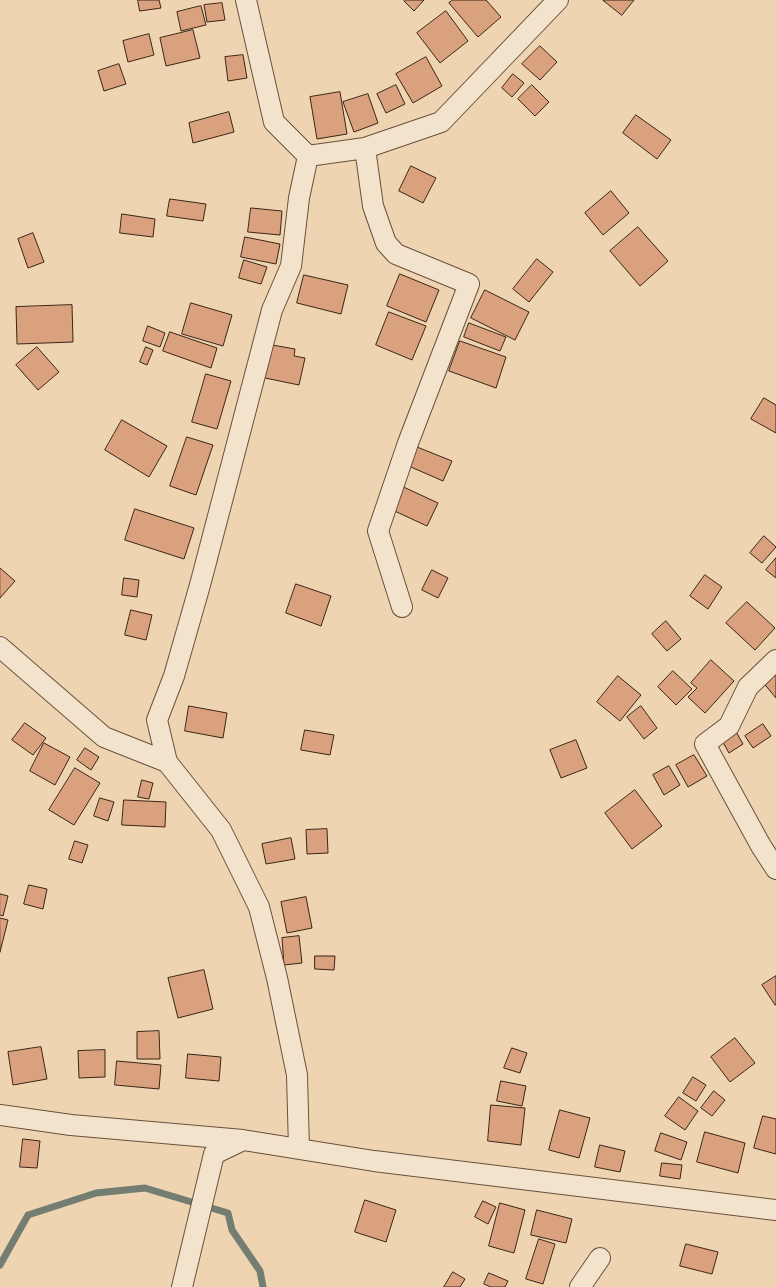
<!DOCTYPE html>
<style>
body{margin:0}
canvas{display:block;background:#eed4b0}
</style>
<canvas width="776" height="1287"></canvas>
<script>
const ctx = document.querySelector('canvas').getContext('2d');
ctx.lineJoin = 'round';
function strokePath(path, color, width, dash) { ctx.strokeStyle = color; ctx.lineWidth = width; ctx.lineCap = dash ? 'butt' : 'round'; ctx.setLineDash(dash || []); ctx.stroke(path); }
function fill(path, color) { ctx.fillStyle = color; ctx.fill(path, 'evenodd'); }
strokePath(new Path2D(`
 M0 1265 28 1215 96 1193 145 1188 228 1213 232 1230 260 1271 263 1287`), '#737d72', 7);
const building = new Path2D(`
 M138 0H159L161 8 140 11Z
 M405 0H424L414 11 404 1Z
 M453 0H486L501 17 478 37 449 3Z
 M603 0H634L622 15Z
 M222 3 225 20 207 22 204 5Z
 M201 6 206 25 181 31 177 12Z
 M446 11 468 41 440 63 417 33Z
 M193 30 200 58 166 66 160 38Z
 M149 34 154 55 128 62 123 41Z
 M540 46 557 62 540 80 522 64Z
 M243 55 247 78 228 81 225 57Z
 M426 57 442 86 413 103 396 74Z
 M119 64 126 84 104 91 98 71Z
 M513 74 524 83 512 97 502 88Z
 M396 85 405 104 386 113 377 94Z
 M532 85 549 102 535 116 518 99Z
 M340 92 347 134 317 139 310 97Z
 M368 94 378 123 354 132 343 102Z
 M229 112 234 132 193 143 189 123Z
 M636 115 671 140 657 159 623 133Z
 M411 166 436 178 423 203 399 191Z
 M611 191 629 213 603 235 585 213Z
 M170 199 206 204 203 221 167 216Z
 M251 208 282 211 280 235 248 232Z
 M122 214 155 219 153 237 120 233Z
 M638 227 668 261 640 286 610 251Z
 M33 233 44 262 28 268 18 239Z
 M245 237 280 244 276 264 241 257Z
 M537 259 553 272 529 302 513 289Z
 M244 260 267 267 261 284 239 278Z
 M400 274 439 290 426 322 387 306Z
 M304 275 348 285 341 314 297 303Z
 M485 290 529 312 515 340 471 318Z
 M191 303 232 315 223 346 182 334Z
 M72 305 73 342 17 344 16 307Z
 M389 312 426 326 412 360 376 345Z
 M469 323 506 337 500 351 464 337Z
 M148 326 165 333 160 347 143 341Z
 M170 332 217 348 211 368 163 351Z
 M460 341 506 357 496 388 449 371Z
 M272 345 295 349 294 356 305 358 299 385 265 378Z
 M37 347 59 372 38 390 16 365Z
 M146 347 153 350 147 365 140 362Z
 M206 374 231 381 217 429 192 422Z
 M764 398 776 405V433L751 419Z
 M122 420 167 446 149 477 105 450Z
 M187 437 213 445 196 495 170 486Z
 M412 445 452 461 443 481 404 464Z
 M397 484 438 503 427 526 386 507Z
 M135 509 194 528 184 559 125 540Z
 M764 536 776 547 762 563 750 553Z
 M776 558V578L766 570Z
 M0 568 15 581 0 598Z
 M432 570 448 578 438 598 422 590Z
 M705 575 722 587 708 609 690 596Z
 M124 578 139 580 137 597 122 595Z
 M296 584 331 596 321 626 286 613Z
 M747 602 775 628 755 650 726 623Z
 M131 610 152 615 146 640 125 635Z
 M666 621 681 639 667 651 652 634Z
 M711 660 734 681 705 713 688 697 697 688 691 683Z
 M673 671 692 689 676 705 658 687Z
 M776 673V698L761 680Z
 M618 676 641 695 620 721 597 702Z
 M189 706 227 713 223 738 185 731Z
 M641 706 657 728 644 739 627 717Z
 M25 723 46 738 33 755 12 740Z
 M763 724 771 736 753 748 745 736Z
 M305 730 334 735 330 755 301 750Z
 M735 730 743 744 729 753 721 739Z
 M576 740 587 768 561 778 550 750Z
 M44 743 70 757 55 785 30 771Z
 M85 748 99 757 91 770 77 760Z
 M694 755 707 776 688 787 676 765Z
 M669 766 680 785 664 795 653 775Z
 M75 768 100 783 74 825 49 810Z
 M142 780 153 783 149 799 138 797Z
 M635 790 662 826 632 849 605 813Z
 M100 798 114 802 108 821 94 816Z
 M124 800 166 802 165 827 122 825Z
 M327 829 328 853 307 854 306 830Z
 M291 838 295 859 266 864 262 844Z
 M75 841 88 845 82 863 69 859Z
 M29 885 47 889 43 909 24 904Z
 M0 894 8 896 3 916 0 915Z
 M306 897 312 928 287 933 281 902Z
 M0 918 8 920 0 952Z
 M299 936 302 963 284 965 282 938Z
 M315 956H335L334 970 315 969Z
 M204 970 213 1009 178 1018 168 978Z
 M776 976V1005H775L762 985Z
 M159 1031 160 1059H137V1032Z
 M735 1038 755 1063 730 1082 711 1057Z
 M41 1047 47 1079 13 1085 8 1052Z
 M512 1048 527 1053 520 1073 504 1068Z
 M105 1050V1077L79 1078 78 1051Z
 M188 1054 221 1057 219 1081 186 1078Z
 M117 1061 161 1065 159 1089 115 1085Z
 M693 1077 706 1085 696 1101 683 1093Z
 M501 1081 526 1086 522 1106 497 1101Z
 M714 1091 725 1100 712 1116 701 1108Z
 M679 1097 698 1111 685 1130 665 1116Z
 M491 1105 525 1108 521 1145 488 1141Z
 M560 1110 590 1118 579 1158 549 1150Z
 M763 1116 776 1119V1154L754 1148Z
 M705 1132 745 1143 738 1173 697 1162Z
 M661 1133 687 1142 681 1160 655 1151Z
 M23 1139 40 1141 37 1168 20 1167Z
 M600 1145 625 1151 620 1172 595 1167Z
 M662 1163 682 1165 680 1179 660 1176Z
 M365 1200 396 1210 386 1242 355 1232Z
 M483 1201 496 1207 488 1224 475 1217Z
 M500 1203 525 1210 514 1253 489 1246Z
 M537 1210 572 1219 566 1243 531 1235Z
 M539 1239 555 1244 543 1284 526 1279Z
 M686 1244 718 1252 712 1274 680 1266Z
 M453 1272 465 1279 460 1287H444Z
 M489 1273 508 1281 505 1287H491L484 1284Z`);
fill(building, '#daa17e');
strokePath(building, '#3b2517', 1);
const street = new Path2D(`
 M246 0 274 122 308 156
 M365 148 373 206 386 243 396 254 469 284 408 443 378 531 402 607
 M0 647 104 737 167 762 221 830 259 907 277 978 297 1075 299 1149
 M776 660 748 687 729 726 705 744 761 846 776 869
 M167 762 157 720 174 676 200 585 272 310 291 266 299 198 308 156 365 148 441 122 558 0
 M0 1115 71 1125 243 1140 374 1161 776 1210
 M182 1287 214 1154 243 1140
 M580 1287 600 1258`);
strokePath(street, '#68513d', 22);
strokePath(street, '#f4e3cc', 20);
</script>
